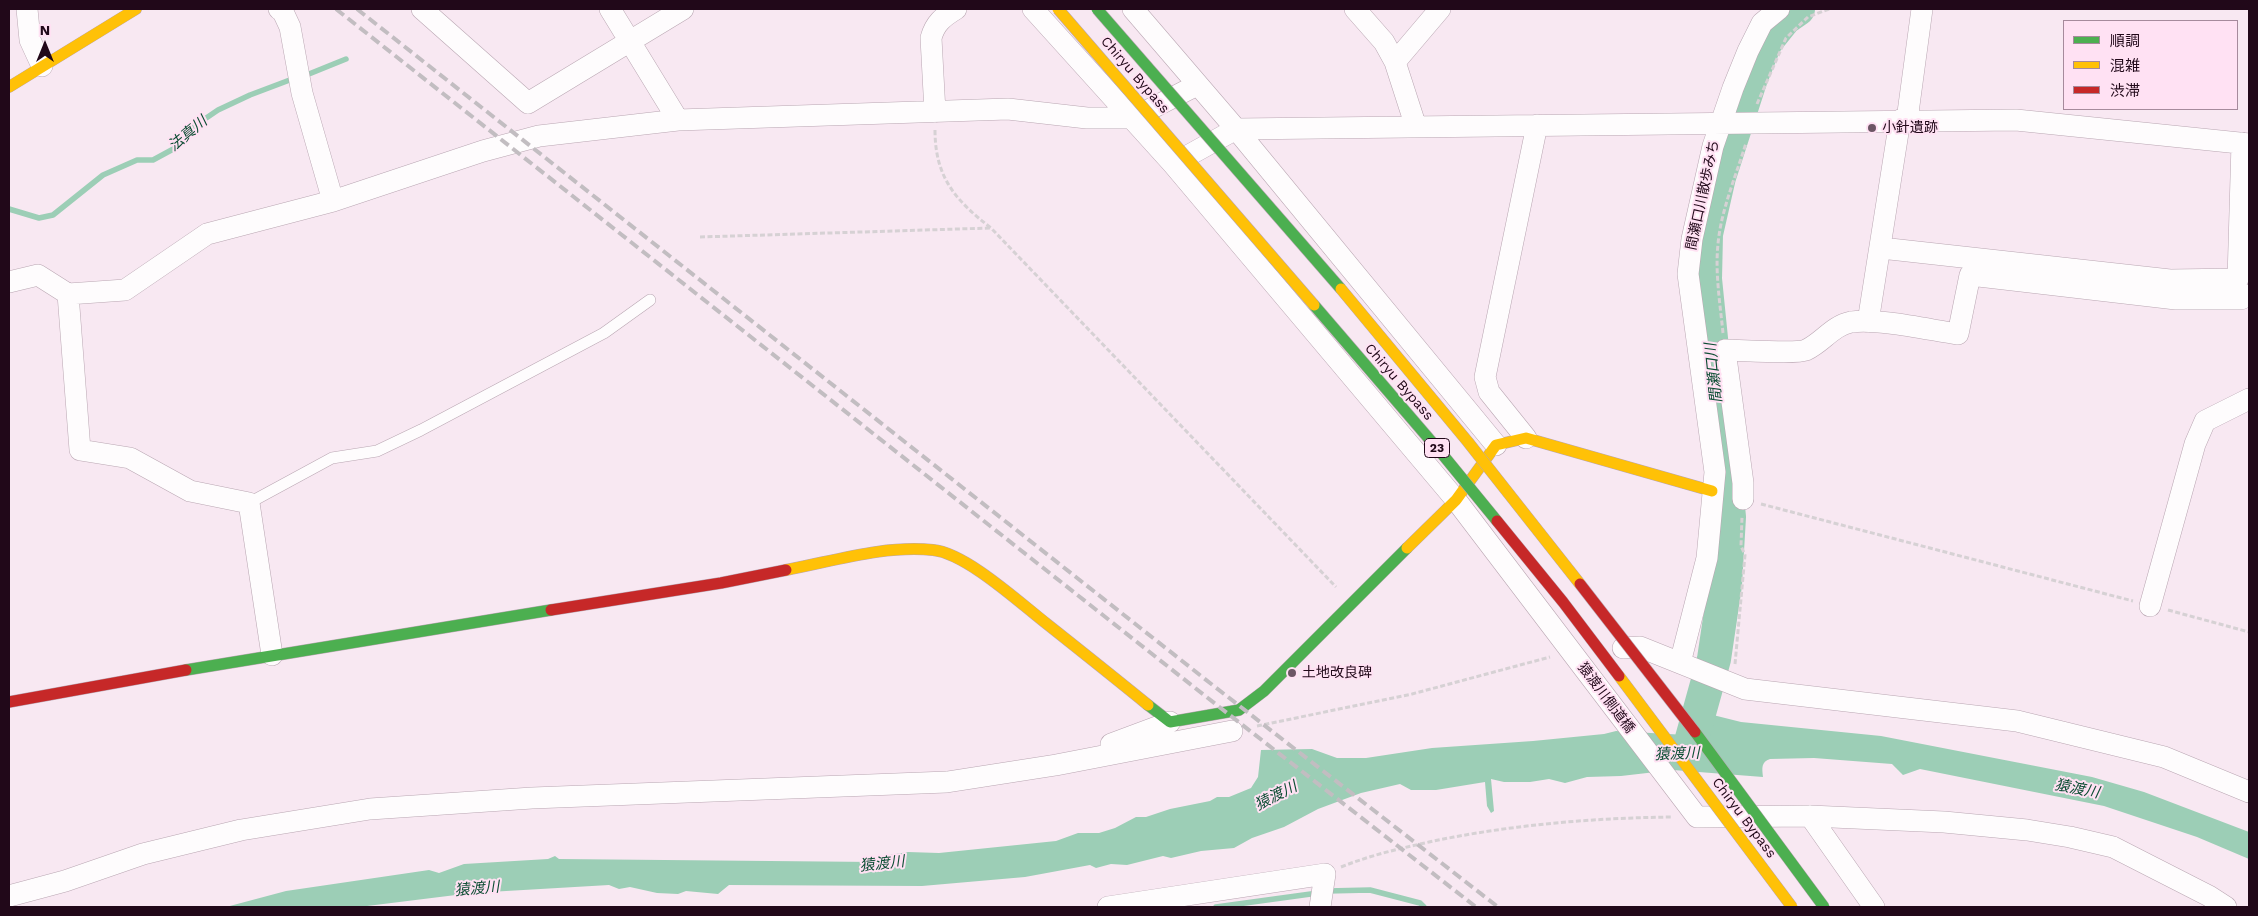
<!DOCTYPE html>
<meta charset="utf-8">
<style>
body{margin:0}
#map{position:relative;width:2258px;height:916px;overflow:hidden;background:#f8e8f2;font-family:"Work Sans","Noto Sans JP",sans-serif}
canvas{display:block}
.frame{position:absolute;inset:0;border:10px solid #210819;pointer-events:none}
.legend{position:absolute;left:2063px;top:20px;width:175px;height:90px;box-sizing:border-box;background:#ffe1f3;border:1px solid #a68a9c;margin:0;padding:6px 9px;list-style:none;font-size:15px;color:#210819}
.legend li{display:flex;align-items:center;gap:10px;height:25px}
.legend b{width:25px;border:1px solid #a68a9c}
.north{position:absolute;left:20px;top:20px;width:50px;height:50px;-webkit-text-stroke:4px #ffe1f3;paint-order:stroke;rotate:0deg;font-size:14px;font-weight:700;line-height:20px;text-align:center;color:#210819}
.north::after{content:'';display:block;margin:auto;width:18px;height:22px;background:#210819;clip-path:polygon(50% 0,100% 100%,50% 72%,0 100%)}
</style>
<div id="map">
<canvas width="2258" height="916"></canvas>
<div class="frame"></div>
<ul class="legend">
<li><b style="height:6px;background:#4caf50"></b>順調</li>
<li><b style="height:6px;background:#ffc107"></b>混雑</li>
<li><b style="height:6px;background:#c62828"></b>渋滞</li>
</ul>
<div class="north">N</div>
</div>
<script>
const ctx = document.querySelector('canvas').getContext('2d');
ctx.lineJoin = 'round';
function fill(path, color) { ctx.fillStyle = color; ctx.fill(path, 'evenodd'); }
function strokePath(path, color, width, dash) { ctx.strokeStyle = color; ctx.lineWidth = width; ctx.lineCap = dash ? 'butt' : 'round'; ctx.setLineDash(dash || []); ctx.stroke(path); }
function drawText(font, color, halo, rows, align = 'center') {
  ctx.font = font + ' "Work Sans","Noto Sans JP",sans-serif'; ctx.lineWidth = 4; ctx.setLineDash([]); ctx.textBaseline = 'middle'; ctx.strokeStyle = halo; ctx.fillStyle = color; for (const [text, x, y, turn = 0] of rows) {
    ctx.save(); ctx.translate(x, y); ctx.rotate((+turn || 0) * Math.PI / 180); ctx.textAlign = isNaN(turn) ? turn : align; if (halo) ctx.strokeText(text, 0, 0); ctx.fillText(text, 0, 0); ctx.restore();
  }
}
fill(new Path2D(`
 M1696 703 1706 705 1705 713 1741 722 1881 736 2092 777 2144 792 2249 832V859L2197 837 2104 806 1920 769 1903 775 1892 764 1814 758 1770 759C1761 762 1762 768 1763 777L1673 770 1621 776 1587 777 1565 783 1549 779 1530 782H1504L1491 779 1494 811 1491 813 1487 806 1485 782 1436 790H1411L1400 784 1361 793 1318 809 1284 827 1252 838 1234 848 1201 851 1171 858 1163 856 1127 865 1111 864 1096 868 1090 865 1025 877 922 886 729 885 718 894 686 891 678 894 657 893 630 887 619 889 609 885 472 893 359 907H226L286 891 429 870 439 873 464 864 548 859 555 856 559 859 875 862 877 857 908 852 939 853 1056 841 1078 833H1099L1115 828 1136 817H1146L1170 809 1210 801 1217 797H1229L1251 788 1258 777 1261 750 1312 749 1337 758H1366L1432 748 1533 741 1604 734 1616 731 1686 735Z`), '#9cceb6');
strokePath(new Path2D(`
 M304 76 346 59
 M9 209 39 218 53 215 103 175 137 160H153L177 147 193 127 218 110 250 95 295 78
 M1327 891 1370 890 1420 903 1424 907
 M1216 907 1318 893`), '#9cceb6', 5.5);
strokePath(new Path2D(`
 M1689 749 1714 659 1725 585 1729 517 1705 279 1706 234 1719 177 1751 78 1765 43 1785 18 1798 9`), '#9cceb6', 34);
const lane = new Path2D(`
 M249 503 332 458 377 451 421 430 604 333 650 300`);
const street = new Path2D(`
 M27 9 30 40 42 66
 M279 9 283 12 290 27 302 93 333 201
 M422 9 528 103 683 9
 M610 9 678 120
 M1033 9 1173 164 1456 500 1697 817 1810 816 1944 822 2027 830 2070 837 2113 847 2209 896 2226 907
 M1133 9 1236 129 1496 445
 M1355 9 1384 42 1395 62
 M935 112 931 38C935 23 943 17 956 9
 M1907 120 1922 9
 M1416 127 1395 62 1440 9
 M1173 164 1236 129 2016 120 2249 144
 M1881 248 2170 280 2238 279 2242 143
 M9 282 38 275 68 294 125 290 207 234 333 201 483 151 539 136 678 120 1008 109 1087 118H1133L1197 85
 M68 294 80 450 130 458 190 491 249 503 272 655
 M1868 322 1900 120
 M1526 438 1489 392 1485 377 1537 125
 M1743 499V483L1725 350C1740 350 1796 354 1806 350 1823 342 1832 326 1851 322 1877 318 1930 330 1958 334L1970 275 2176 299H2241L2249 295
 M2150 606 2195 444 2205 421 2249 399
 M1623 648 1640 647 1745 689 2017 721 2164 757 2249 792
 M1680 663 1707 558 1715 472 1688 274 1692 239 1713 146 1733 88 1748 51 1762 23 1779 9
 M1111 744 1170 722
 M1810 816 1874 907
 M9 896 65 881 143 854 241 830 370 809 532 798 947 782 1056 765 1232 731
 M1108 907 1325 874 1320 907`);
const fast = new Path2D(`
 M186 670 551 610
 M1148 705 1170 722 1239 710 1264 691 1407 548`);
const slow = new Path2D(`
 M9 87 136 9
 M1407 548 1456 500 1496 445 1526 438 1712 491
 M786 570C834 561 884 545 933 550 966 553 1020 603 1047 624 1081 651 1115 678 1148 705`);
const jam = new Path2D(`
 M551 610 721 583 786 570
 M9 702 186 670`);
strokePath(lane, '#b9a6b2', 12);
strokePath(street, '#b9a6b2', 22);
strokePath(fast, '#b9a6b2', 12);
strokePath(slow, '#b9a6b2', 12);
strokePath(jam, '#b9a6b2', 12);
strokePath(new Path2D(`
 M1757 104 1786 38 1808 17 1829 9
 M935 130C935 177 955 200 991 228L1336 587
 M700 237 990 228
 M1723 333C1720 303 1715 273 1718 244 1721 210 1736 176 1746 143
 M1761 504 2133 601
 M2168 610 2249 632
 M1735 664 1745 555 1741 546 1742 517
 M1257 726 1412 694 1550 657
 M1341 867C1371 855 1398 849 1429 842 1509 825 1591 818 1672 817`), '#d6d1d4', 3, [5, 2.5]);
strokePath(lane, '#fefcfd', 11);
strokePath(street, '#fefcfd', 21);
strokePath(fast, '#4caf50', 11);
strokePath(slow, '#ffc107', 11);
strokePath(jam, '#c62828', 11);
strokePath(new Path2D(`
 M336 9 1204 695 1476 907
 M357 9 1210 683 1498 907`), '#c2bdc1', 4, [10, 5]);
const fastBridge = new Path2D(`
 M1097 9 1341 289
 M1314 305 1443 455 1497 521
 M1695 732 1824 907`);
const slowBridge = new Path2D(`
 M1058 9 1314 305
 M1341 289 1468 442 1580 584
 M1619 676 1792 907`);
const jamBridge = new Path2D(`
 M1497 521 1563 602 1619 676
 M1580 584 1695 732`);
strokePath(fastBridge, '#b9a6b2', 12, []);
strokePath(slowBridge, '#b9a6b2', 12, []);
strokePath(jamBridge, '#b9a6b2', 12, []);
strokePath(fastBridge, '#4caf50', 11);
strokePath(slowBridge, '#ffc107', 11);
strokePath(jamBridge, '#c62828', 11);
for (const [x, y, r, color] of [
 [1872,128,5,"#6c5665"],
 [1292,673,5,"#6c5665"]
]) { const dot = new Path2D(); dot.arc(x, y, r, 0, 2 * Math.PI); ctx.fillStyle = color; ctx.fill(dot); strokePath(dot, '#ffe1f3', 2); }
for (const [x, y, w] of [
 [1437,448,25]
]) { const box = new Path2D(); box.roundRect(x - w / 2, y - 9.5, w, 19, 4); ctx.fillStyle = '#ffe1f3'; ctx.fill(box); strokePath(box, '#210819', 1); }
drawText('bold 12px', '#210819', null, [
 ["23",1437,448]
]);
drawText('14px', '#210819', '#ffe1f3', [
 ["Chiryu Bypass",1135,75,49],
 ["間瀬口川散歩みち",1703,195,-78],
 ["Chiryu Bypass",1399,382,49],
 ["猿渡川側道橋",1606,698,53],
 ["Chiryu Bypass",1744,818,53]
]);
drawText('14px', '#210819', '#ffe1f3', [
 ["小針遺跡",1882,128],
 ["土地改良碑",1302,673]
], 'left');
drawText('italic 15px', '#0c4d33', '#ffe1f3', [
 ["法真川",188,134,-40],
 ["間瀬口川",1714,373,-96],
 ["猿渡川",1677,754,-2],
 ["猿渡川",2077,789,11],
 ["猿渡川",1276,796,-27],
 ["猿渡川",882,864,-6],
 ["猿渡川",477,889,-5]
]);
</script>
